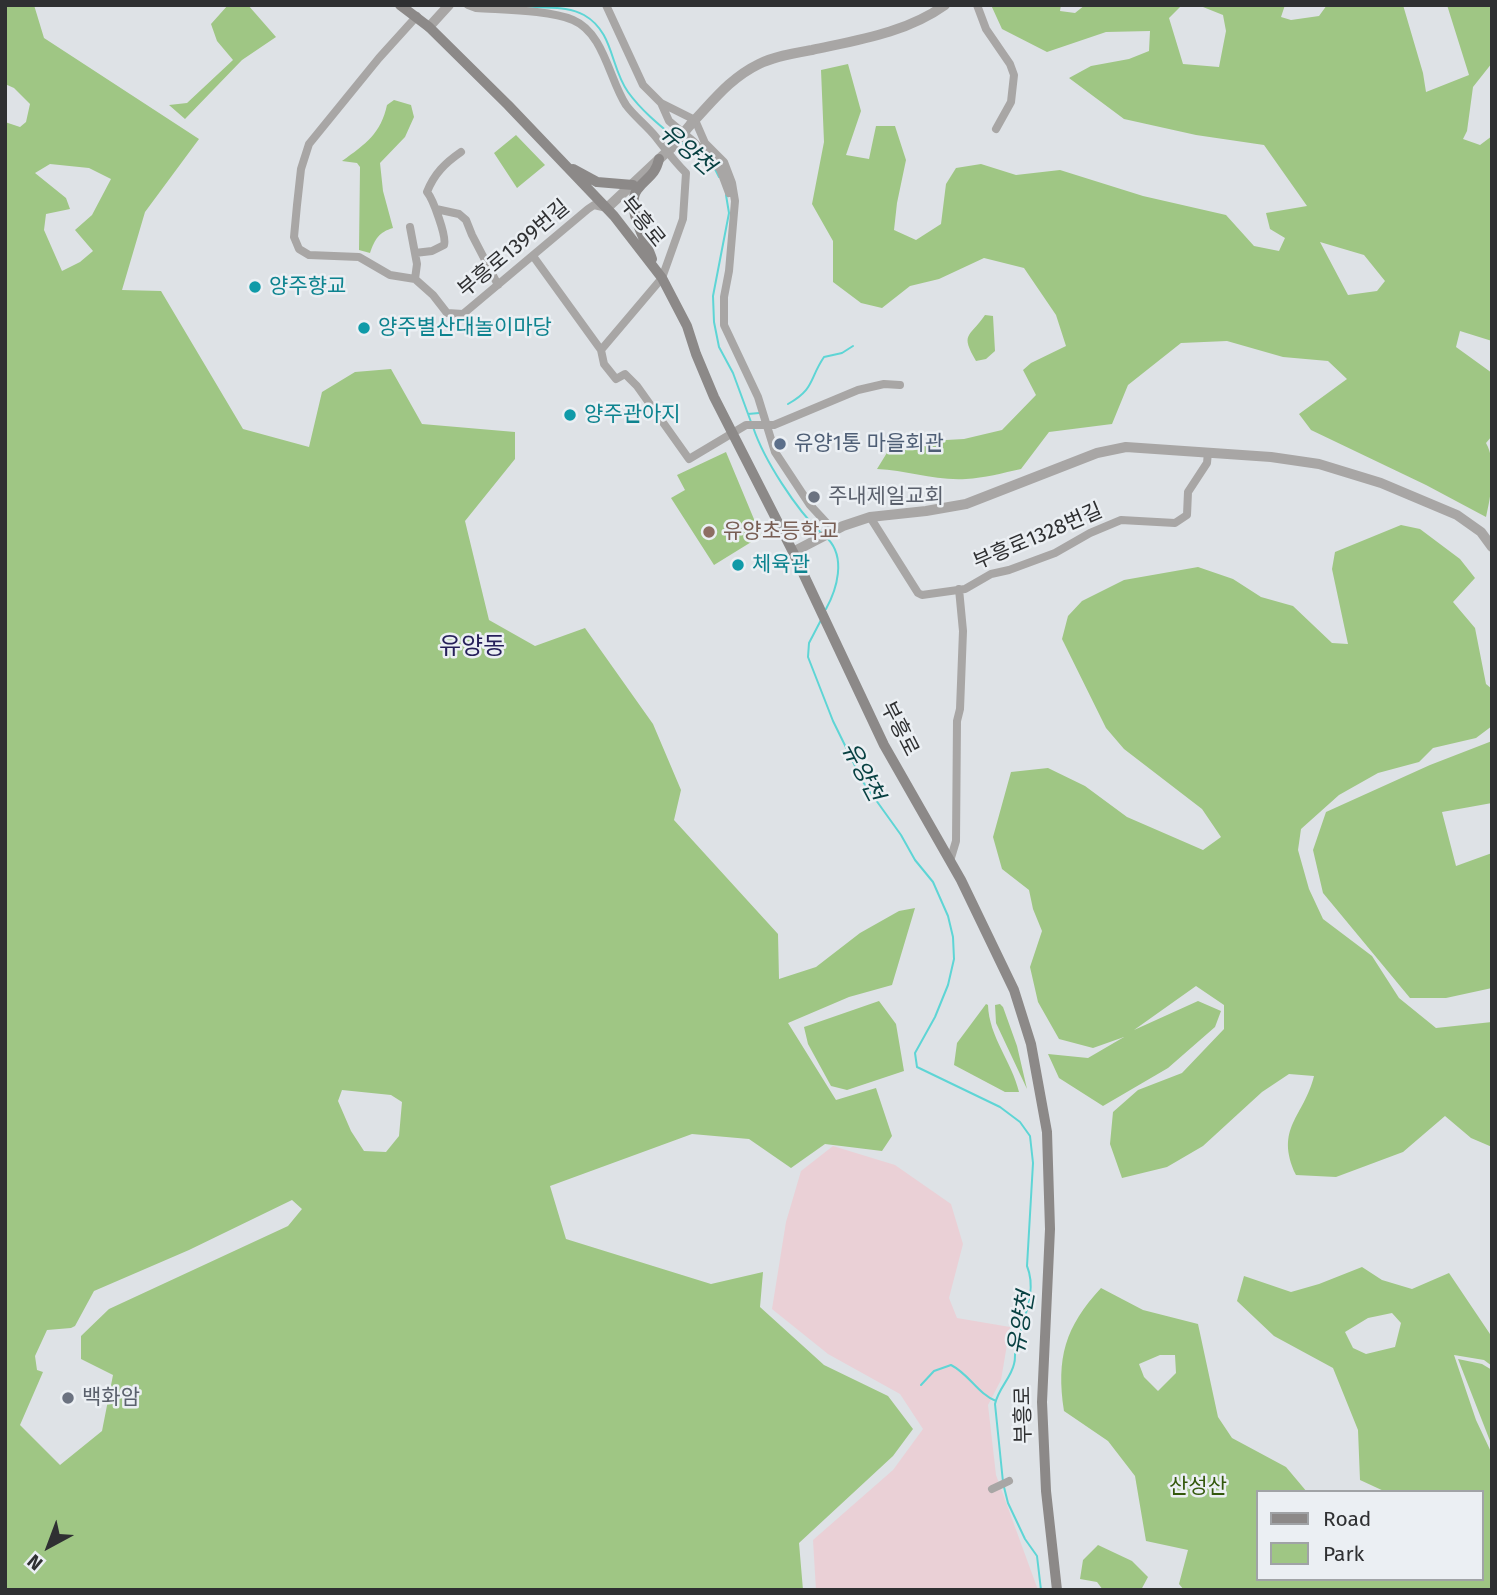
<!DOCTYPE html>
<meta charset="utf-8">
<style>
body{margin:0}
#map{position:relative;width:1497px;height:1595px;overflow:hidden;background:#dee2e6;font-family:"Fira Sans",sans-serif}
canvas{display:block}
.frame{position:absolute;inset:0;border:7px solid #2f3032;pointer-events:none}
.legend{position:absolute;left:1256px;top:1490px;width:228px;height:91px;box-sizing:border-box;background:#ebeff3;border:2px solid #a0a3a6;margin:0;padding:9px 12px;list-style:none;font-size:21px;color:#2f3032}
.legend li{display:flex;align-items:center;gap:14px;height:35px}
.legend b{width:35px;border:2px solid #a0a3a6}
.north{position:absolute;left:14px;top:1511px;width:70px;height:70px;-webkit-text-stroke:5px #ebeff3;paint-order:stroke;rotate:221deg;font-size:19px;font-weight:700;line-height:28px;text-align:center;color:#2f3032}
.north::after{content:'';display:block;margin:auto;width:24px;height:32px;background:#2f3032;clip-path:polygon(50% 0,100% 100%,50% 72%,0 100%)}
</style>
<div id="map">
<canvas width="1497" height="1595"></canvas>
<div class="frame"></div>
<ul class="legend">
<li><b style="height:9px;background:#8c8988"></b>Road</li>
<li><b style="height:19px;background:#9fc684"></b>Park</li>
</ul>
<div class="north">N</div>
</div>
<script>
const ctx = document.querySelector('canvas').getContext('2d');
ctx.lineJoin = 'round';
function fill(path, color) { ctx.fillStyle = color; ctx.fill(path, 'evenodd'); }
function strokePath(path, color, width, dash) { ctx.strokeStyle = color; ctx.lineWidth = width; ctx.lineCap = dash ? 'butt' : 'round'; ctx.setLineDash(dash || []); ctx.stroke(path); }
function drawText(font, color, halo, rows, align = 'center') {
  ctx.font = font + ' "Fira Sans","Noto Sans KR",sans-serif'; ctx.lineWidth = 5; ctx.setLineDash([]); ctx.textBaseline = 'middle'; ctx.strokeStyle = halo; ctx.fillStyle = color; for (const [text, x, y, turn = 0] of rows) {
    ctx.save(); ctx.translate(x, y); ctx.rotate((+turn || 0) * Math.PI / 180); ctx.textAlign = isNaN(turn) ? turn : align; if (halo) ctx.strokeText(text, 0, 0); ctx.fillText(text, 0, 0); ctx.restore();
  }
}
fill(new Path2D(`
 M833 1146 895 1165 951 1204 963 1244 949 1298 957 1318 1010 1327 1001 1380 988 1405 996 1475 1038 1590H816L813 1540 893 1470 923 1429 900 1394 828 1354 772 1309 786 1222 801 1171Z`), '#ead0d6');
fill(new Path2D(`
 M5 5H34L44 38 199 139 145 212 122 290 161 291 243 429 309 447 322 392 355 372 391 369 422 424 515 432V459L465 521 489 620 535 646 585 628 653 724 681 790 674 820 778 934 779 979 816 967 860 933 899 911 915 908 892 985 849 997 788 1023 836 1100 876 1088 892 1136 882 1151 825 1144 791 1168 749 1139 692 1134 550 1186 566 1239 711 1284 763 1272 760 1307 824 1365 888 1396 913 1429 893 1456 799 1543 803 1590H5V122L20 127 26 122 30 104 14 88 5 84ZM50 164 89 168 111 179 92 215 75 230 93 251 80 262 62 271 44 230 46 214 70 209 66 198 35 173ZM342 1090 391 1095 402 1102 399 1136 386 1152 364 1151 351 1131 338 1101ZM292 1200 302 1209 288 1226 109 1309 81 1336V1359L113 1375 102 1431 60 1465 20 1425 43 1372 37 1370 35 1356 47 1330 71 1328 75 1326 94 1291 189 1250Z
 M228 5H248L276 37 242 60 185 119 169 105 187 103 233 60 217 41 211 24Z
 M991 5H1061L1060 11 1075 13 1085 5H1182L1169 18 1183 64 1219 67 1226 31 1223 15 1198 5H1285L1281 17 1291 20 1319 16 1327 5H1403L1423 73 1426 92 1469 75 1447 5H1492V63L1473 87 1467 131 1463 139 1480 145 1492 136V341L1460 331 1456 347 1492 373V436L1486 443C1497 462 1491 496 1486 517L1426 485 1311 430 1299 414 1347 379 1328 361 1283 357 1227 341 1181 343 1128 385 1112 424 1049 432 1021 469C1003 473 984 478 966 479 935 481 907 470 877 469L893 443 964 439 1002 430 1036 395 1023 370 1031 363 1066 346 1056 315 1024 268 984 258 939 279 910 286 882 308 861 303 833 282V241L812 204 824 142 821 70 848 64 861 111 846 155 869 159 876 126H895L906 160 897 203 894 230 916 240 941 224 946 184 956 168 981 164 1016 175 1060 170 1143 196 1226 215 1254 246 1279 251 1285 238 1270 229 1266 213 1307 206 1264 145 1196 135 1124 119 1069 78 1091 66 1129 59 1149 51 1150 31 1106 32 1047 52 1002 29ZM1320 242 1364 255 1385 281 1377 291 1348 295Z
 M394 100 411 105 414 117 405 137 380 163 383 191 393 228C379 232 375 239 370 253L359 250 360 167 357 163 342 161C366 144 381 133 387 105Z
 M516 135 545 165 517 188 494 153Z
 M985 315 993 316 995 351 986 359 976 361C960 333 969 338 985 315Z
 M726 452 761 536 714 565 671 498 685 490 677 475Z
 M1401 525 1420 529 1460 559 1475 578 1453 602 1475 628 1486 684 1492 689V726L1476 738 1433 748 1419 762 1378 773 1339 795 1301 829 1298 850 1309 889 1323 919 1372 956 1399 998 1436 1028 1492 1022V1147L1471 1138 1445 1116 1403 1152 1336 1177 1296 1175C1274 1128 1304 1117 1314 1076L1289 1074 1262 1092 1203 1146 1167 1167 1122 1178 1110 1144 1113 1112 1138 1090 1182 1073 1224 1029V1005L1196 986 1134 1030 1198 1001 1221 1011 1215 1027 1168 1068 1103 1106 1059 1078 1048 1054 1088 1058 1124 1037 1093 1048 1059 1039 1038 1002 1030 967 1042 931 1033 909 1029 890 1002 869 993 837 1011 772 1048 768 1085 786 1127 817 1203 850 1221 837 1202 809 1124 749 1106 728 1062 639 1068 616 1082 601 1124 580 1198 567 1233 579 1261 597 1293 606 1332 643 1348 644 1332 569 1335 552Z
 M1492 741V803L1442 812 1456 866 1492 853V988L1446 998H1410L1323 893 1313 850 1326 812 1430 765Z
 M879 1001 896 1024 904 1071 847 1090 831 1086 808 1044 804 1027Z
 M986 1004 988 1005C989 1037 1012 1062 1019 1092H1005L954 1065 957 1043Z
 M1000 1004 1003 1007 1017 1046 1027 1089 996 1023 995 1005Z
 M1362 1267 1382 1280 1412 1289 1449 1273 1492 1337V1366L1484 1360 1454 1355 1476 1420 1492 1454V1590H1184L1179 1584 1188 1550 1146 1541 1135 1476 1108 1441 1064 1411C1056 1358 1065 1327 1101 1288L1143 1310 1198 1324 1218 1417 1232 1438 1286 1467 1307 1492H1257V1579H1481V1492H1386L1360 1480 1358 1430 1333 1368 1274 1336 1237 1301 1244 1276 1291 1292 1319 1284ZM1392 1313 1401 1323 1395 1347 1366 1354 1353 1348 1345 1332 1368 1318ZM1160 1355H1175L1176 1373 1158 1391 1144 1377 1139 1364Z
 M1458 1359 1482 1364 1492 1370V1446Z
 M1098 1545 1132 1561 1148 1577 1141 1590H1103L1097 1582 1080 1579 1083 1560Z`), '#9fc684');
strokePath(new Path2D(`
 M520 5C541 10 565 4 584 15 614 32 610 67 628 92 641 110 658 124 675 138
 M682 143 715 169 719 177
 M726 195 729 213 713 296 714 322 719 347 733 373 751 422
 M788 404C815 389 809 379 824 357L842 353 853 346
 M748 414 759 413
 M753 427C764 460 796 509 821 533
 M826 609C837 589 846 558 828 539
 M821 620 809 643 808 657 833 721 863 782 901 835 915 860 933 882 948 916 953 937 954 959 948 985 935 1017 915 1053 917 1067 1000 1107 1020 1122 1030 1136 1033 1163 1027 1266C1038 1293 1022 1320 1016 1347 1014 1353 1016 1358 1014 1364 1011 1378 998 1389 995 1404L1003 1482
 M921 1385 934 1371 951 1365C969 1374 978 1394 996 1401
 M1004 1487 1008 1503 1025 1539 1037 1556 1041 1590`), '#5ed5d5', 2);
strokePath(new Path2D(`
 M468 5 476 8C503 10 549 10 573 20 604 33 609 79 626 105 634 116 646 125 655 136 666 150 673 160 686 173L683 219 662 278 601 350
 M606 5 643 85 661 103 695 120 705 143 724 162 732 183 735 201 729 271 724 297V325L758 397 775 452 810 505 834 531
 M977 5 986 29 1010 64 1014 75 1011 102 996 129
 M417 16 379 58 309 144 301 169 297 205 294 237 299 249 309 255 359 257 390 275 415 279 433 295 447 313 463 314 588 209 594 205 607 208
 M661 103 669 121 693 141 720 169 729 193
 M436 209 459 214 466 220 472 235 498 285
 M410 227 417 264 415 279
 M415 253 432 251 444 245C447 237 433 199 427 192 434 174 445 163 461 152
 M533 256 601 350 604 364 616 379 625 374 637 386 689 459 746 425H774L858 390 884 384 900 385
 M870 517 918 593 922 595 965 589 991 574 1009 570 1055 553 1090 533 1121 520 1175 523 1187 515 1188 492 1207 463 1208 452
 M950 861 956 841 957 721 960 709 963 631 959 589
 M992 1489 1009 1481`), '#a8a6a5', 8);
strokePath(new Path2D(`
 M429 27 449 5
 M691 124C713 101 730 78 759 64 775 56 795 53 812 50 858 40 906 33 945 5
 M607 208 671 148
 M793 552 843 526 870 517 926 511 966 504 1097 453 1126 447 1271 457 1319 464 1381 483 1457 515 1481 532 1492 547`), '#a8a6a5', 10);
strokePath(new Path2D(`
 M400 5 429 27 508 105 614 216 662 278 687 326 696 354 714 397 793 552 884 745 961 880 1014 990 1031 1044 1047 1132 1050 1229 1042 1402 1046 1491 1057 1590
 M573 169 597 182 633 185
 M652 259C646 240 625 208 637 190 646 177 655 177 659 159`), '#8c8988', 10);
strokePath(new Path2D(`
 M671 148 691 124`), '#a8a6a5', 10);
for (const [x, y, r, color] of [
 [255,287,7,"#0f9aa8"],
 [364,328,7,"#0f9aa8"],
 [570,415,7,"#0f9aa8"],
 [780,444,7,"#5c6f8a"],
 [814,497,7,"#6b7280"],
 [709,532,7,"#8d6e63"],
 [738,565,7,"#0f9aa8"],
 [68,1398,7,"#6b7280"]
]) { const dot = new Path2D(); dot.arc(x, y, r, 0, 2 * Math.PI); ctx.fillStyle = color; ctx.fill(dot); strokePath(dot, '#ebeff3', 2.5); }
drawText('21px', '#2f3032', '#ebeff3', [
 ["부흥로",642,222,51],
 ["부흥로1399번길",514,249,-40],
 ["부흥로1328번길",1038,537,-23],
 ["부흥로",899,729,63],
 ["부흥로",1024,1415,-91]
]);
drawText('21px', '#0d838f', '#ebeff3', [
 ["양주향교",269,287],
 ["양주별산대놀이마당",378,328],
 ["양주관아지",584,415],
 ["체육관",752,565]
], 'left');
drawText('21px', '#4e5e75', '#ebeff3', [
 ["유양1통 마을회관",794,444]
], 'left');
drawText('21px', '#5b616d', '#ebeff3', [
 ["주내제일교회",828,497],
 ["백화암",82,1398]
], 'left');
drawText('21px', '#785e54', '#ebeff3', [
 ["유양초등학교",723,532]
], 'left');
drawText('21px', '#33580c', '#ebeff3', [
 ["산성산",1198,1487]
]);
drawText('italic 23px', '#084142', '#ebeff3', [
 ["유양천",687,150,41],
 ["유양천",862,772,62],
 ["유양천",1022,1323,-80]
]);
drawText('24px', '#251f59', '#ebeff3', [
 ["유양동",472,647]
]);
</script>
